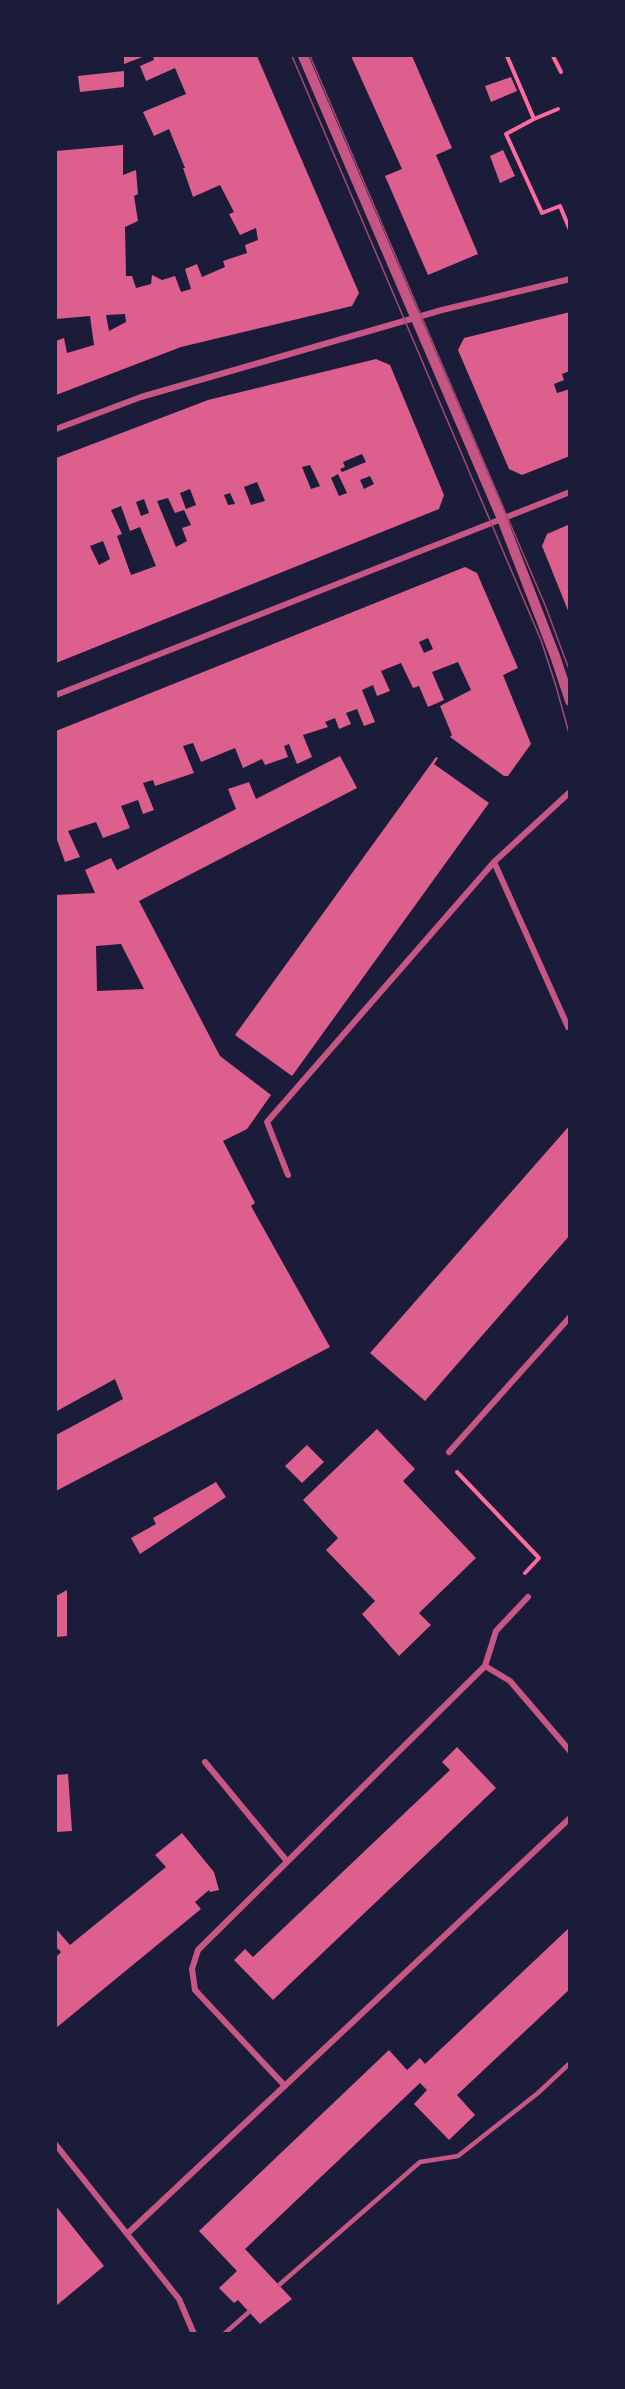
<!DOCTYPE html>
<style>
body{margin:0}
#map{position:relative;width:625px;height:2389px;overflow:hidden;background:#1b1b3a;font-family:"Public Sans",sans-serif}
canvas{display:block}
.frame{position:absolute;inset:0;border:57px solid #1b1b3a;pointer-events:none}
</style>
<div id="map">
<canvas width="625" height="2389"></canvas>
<div class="frame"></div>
</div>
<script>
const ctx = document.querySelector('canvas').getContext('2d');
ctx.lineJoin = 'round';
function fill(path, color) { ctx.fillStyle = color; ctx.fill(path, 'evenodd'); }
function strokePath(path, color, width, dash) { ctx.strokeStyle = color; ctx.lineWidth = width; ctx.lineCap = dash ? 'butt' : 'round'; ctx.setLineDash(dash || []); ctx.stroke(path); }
fill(new Path2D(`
 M124 56H145L124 64Z
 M153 56H257L359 293 352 306 181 347 56 395V341L64 338 67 353 94 345 90 316 56 319V151L123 145V175L136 170 138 194 134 196 138 221 125 227 126 276H132L136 288 151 284 152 275 162 280 175 276 181 292 191 289 185 269 197 264 202 277 225 267 223 261 247 253 245 245 258 240 256 228 240 235 229 214 234 212 220 185 193 197 183 168H185L169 129 154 136 143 112 186 94 175 68 146 81 140 66 154 60ZM125 314 126 322 109 331 106 315Z
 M351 56H412L452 148 436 155 478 254 428 275 385 176 402 169Z
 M124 71V87L80 92 78 76Z
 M511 77 517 91 491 102 485 86Z
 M503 150 515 176 500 183 490 156Z
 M570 312V371L562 374 564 380 554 384 557 393 570 389V456L522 475 509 469 458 350 464 338Z
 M376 359 390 365 444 495 439 509 56 663V458L208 400ZM362 454 366 462 342 472 340 469 345 467 343 462ZM310 465 320 486 311 489 302 467ZM338 474 347 493 339 496 331 478ZM370 476 374 484 364 489 360 480ZM257 482 265 501 251 505 244 487ZM190 489 196 505 186 509 180 493ZM230 493 235 504 228 505 224 495ZM168 498 175 513 184 510 191 525 182 528 187 541 176 547 157 501ZM144 499 149 513 141 516 136 502ZM121 506 130 531 140 527 156 566 131 575 117 536 122 534 111 510ZM103 541 110 559 99 565 90 546Z
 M570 524V613H569L542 546 547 534Z
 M465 567 477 573 518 668 503 675 531 744 508 776H504L450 737 452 735 440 706 471 690 458 662 432 672 444 700 428 707 419 686 413 688 401 663 381 671 390 691 377 696 373 685 362 690 375 722 364 726 357 709 346 713 351 724 339 729 335 718 325 722 328 727 303 735 312 757 297 764 289 744 284 746 288 757 265 765 262 759 243 768 235 748 201 762 193 743 183 746 194 773 155 786 153 780 143 783 154 810 143 814 138 800 121 806 130 828 103 838 96 822 68 831 80 857 65 862 56 837V731ZM428 638 433 649 424 653 419 642Z
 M340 756 357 788 139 901 220 1056 271 1095 247 1129 223 1141 255 1203 251 1206 330 1347 56 1491V1435L123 1399 115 1379 57 1411 56 1407V895L95 893 85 870 111 858 117 870 236 809 228 789 249 782 256 799ZM121 944 144 989 97 991 96 946Z
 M436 757 438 758 434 764 489 803 292 1076 235 1035Z
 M570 1125V1235L425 1401 370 1353Z
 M377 1429 415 1469 403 1481 476 1558 419 1613 431 1625 399 1656 362 1614 375 1601 326 1550 338 1538 303 1500Z
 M307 1445 324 1462 302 1483 285 1466Z
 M216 1482 226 1497 140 1554 131 1538 156 1524 153 1518Z
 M67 1590V1636L56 1637V1596Z
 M457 1747 496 1788 273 2000 234 1960 245 1949 253 1957 450 1770 442 1762Z
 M68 1774 72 1831 56 1832V1775Z
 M182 1833 214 1872 219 1890 210 1892 209 1890 195 1902 201 1909 56 2028V1957L61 1952 56 1947V1929L70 1945 166 1867 155 1855Z
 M570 1927V1989L457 2095 475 2115 449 2140 414 2104 427 2090 420 2083 245 2249 292 2299 260 2324 238 2300 234 2303 219 2288 237 2271 199 2231 389 2050 407 2070 420 2058 425 2064Z
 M56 2206 104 2266 56 2306Z`), '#dd5f8e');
strokePath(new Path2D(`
 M507 56 534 119 506 134 542 213 560 206 570 230
 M553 56 561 72
 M534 119 558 109
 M457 1472 539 1558 525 1573`), '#ff6b9d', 4);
strokePath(new Path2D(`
 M279 2285 420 2162 458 2156 538 2093 570 2063
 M224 2334 249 2312`), '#c65784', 4.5);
strokePath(new Path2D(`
 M56 429 141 397 442 310 570 279
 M56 695 570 492
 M494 862 568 1027
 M288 1175 267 1122 494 862 570 792
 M449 1452 570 1317
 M485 1666 510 1681 570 1751
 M205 1762 286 1860
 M285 2086 195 1990 192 1969 198 1950 485 1666 496 1631 528 1597
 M56 2145 179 2299 194 2334
 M128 2233 570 1818`), '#c65784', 6);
strokePath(new Path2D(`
 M303 56 502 519 555 656 570 701`), '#c65784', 10);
strokePath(new Path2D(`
 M292 56 541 640 556 686 570 737
 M310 56 545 605 570 672`), '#a44b75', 1.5);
</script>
